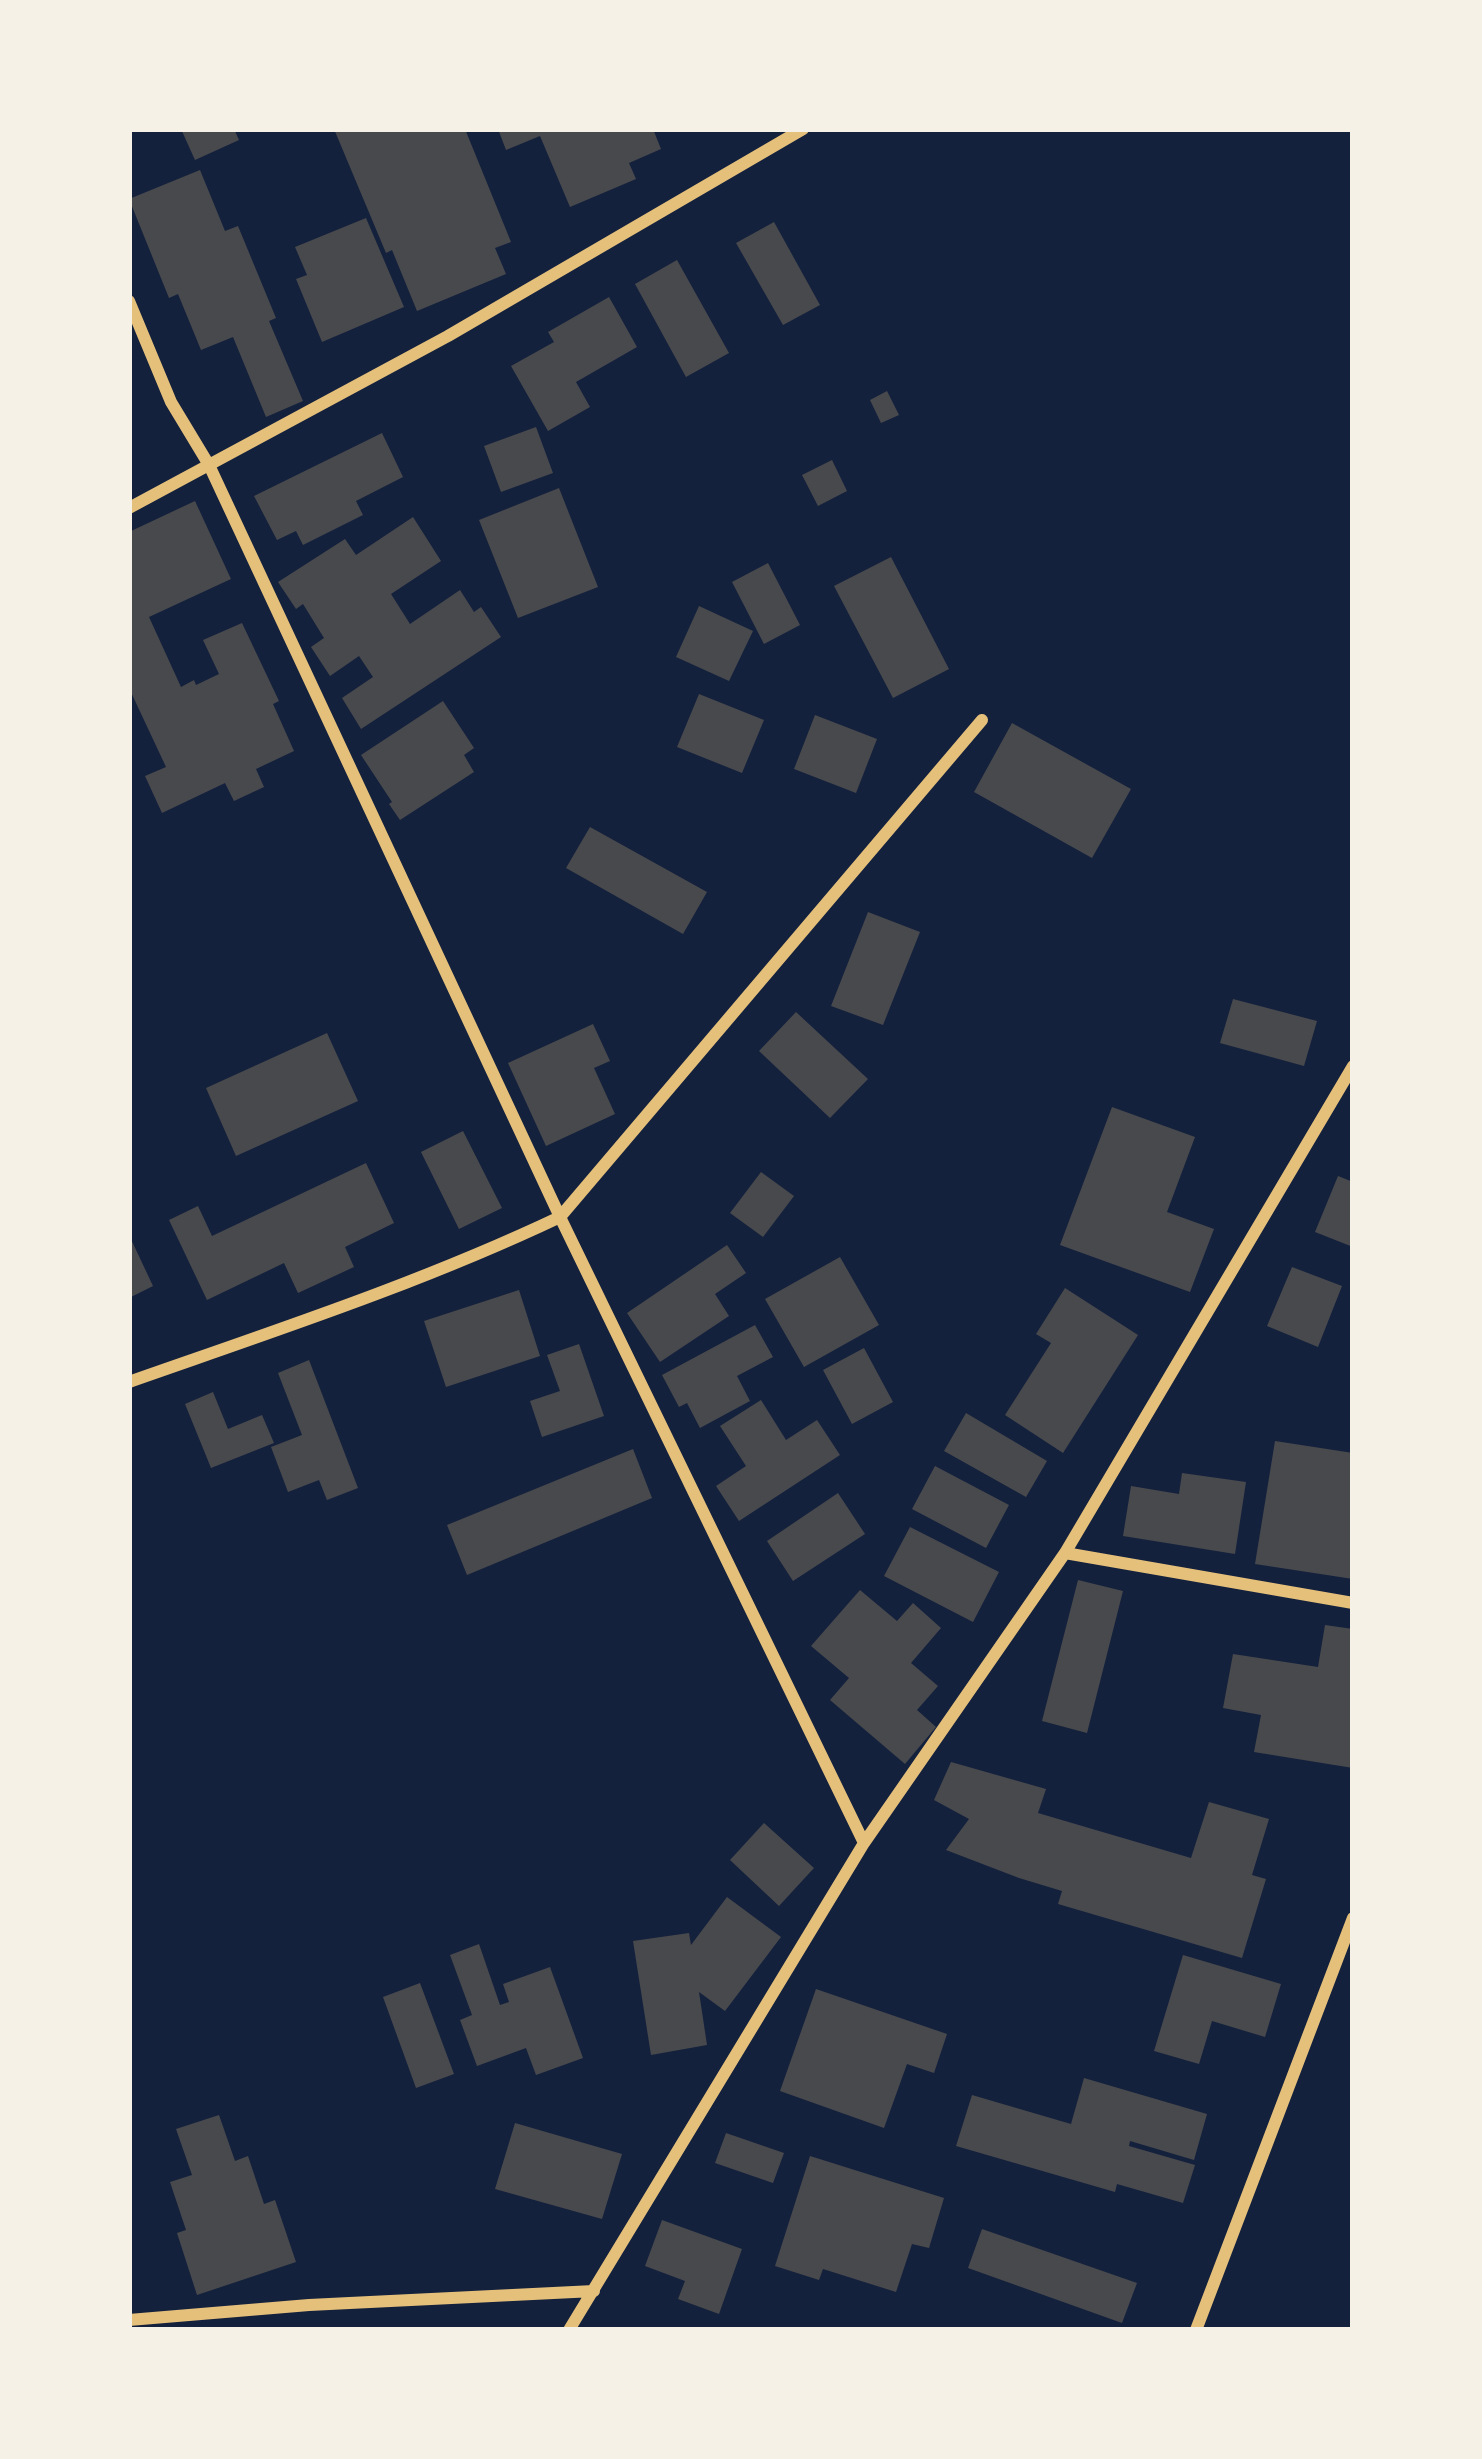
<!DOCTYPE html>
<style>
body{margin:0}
#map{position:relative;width:1482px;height:2459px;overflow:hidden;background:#14213d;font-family:Commissioner,sans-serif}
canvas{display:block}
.frame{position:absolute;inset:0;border:132px solid #f6f1e7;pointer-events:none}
</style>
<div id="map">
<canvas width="1482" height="2459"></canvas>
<div class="frame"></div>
</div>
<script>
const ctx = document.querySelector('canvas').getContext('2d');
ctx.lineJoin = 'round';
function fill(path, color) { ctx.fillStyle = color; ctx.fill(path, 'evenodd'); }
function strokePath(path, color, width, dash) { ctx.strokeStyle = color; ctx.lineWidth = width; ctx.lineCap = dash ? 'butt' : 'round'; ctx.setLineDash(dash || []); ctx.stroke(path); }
fill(new Path2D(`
 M181 129H234L239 140 195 160Z
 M334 129H465L511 242 495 248 506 274 417 311 392 250 386 253Z
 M498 129H653L661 149 629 163 636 179 570 207 540 136 506 150Z
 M200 170 225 231 238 226 276 318 269 321 303 401 266 417 233 337 201 350 178 294 169 298 129 199Z
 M366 218 404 307 322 342 296 279 307 275 295 247Z
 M774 222 820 305 783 325 736 243Z
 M677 260 729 353 686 377 635 284Z
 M609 297 637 347 576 382 590 407 548 431 511 366 554 342 548 332Z
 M887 391 899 415 881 423 870 400Z
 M536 427 553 473 501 492 484 446Z
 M382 433 403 477 356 501 363 515 303 545 296 531 277 540 254 496Z
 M832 460 847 491 818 506 802 475Z
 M559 488 598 587 518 618 479 520Z
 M195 501 231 579 149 617 181 687 194 680 196 685 219 674 203 640 242 623 279 701 273 704 294 751 256 769 264 787 234 801 225 783 162 813 145 776 166 767 129 688V532Z
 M413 517 441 561 391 594 410 624 460 590 474 612 481 607 501 637 361 729 342 698 373 677 359 656 330 676 311 647 324 638 303 604 296 609 278 582 345 539 356 555Z
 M891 557 949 669 893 698 834 586Z
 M768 563 800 625 764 644 732 582Z
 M699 606 753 631 729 681 676 657Z
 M699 694 764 720 742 773 677 747Z
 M443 701 474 748 464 755 474 772 400 820 389 804 392 802 361 755Z
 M815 715 877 739 856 793 794 769Z
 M1012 723 1131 789 1092 858 974 792Z
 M590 827 707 892 683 934 566 868Z
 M868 912 920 932 883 1025 831 1006Z
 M1233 999 1317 1021 1304 1066 1220 1043Z
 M796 1012 868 1079 830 1118 759 1051Z
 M593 1024 610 1061 594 1068 615 1114 546 1146 508 1063Z
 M327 1033 358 1101 236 1156 206 1088Z
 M1112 1107 1195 1137 1167 1212 1214 1229 1190 1292 1060 1245Z
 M463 1131 502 1208 459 1229 421 1152Z
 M366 1163 394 1223 345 1247 354 1267 298 1293 284 1263 207 1300 169 1220 198 1206 212 1236Z
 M761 1172 794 1196 763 1237 730 1213Z
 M1338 1176 1353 1182V1247L1315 1232Z
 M129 1235 153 1286 129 1298Z
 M727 1245 746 1273 715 1294 729 1316 660 1362 627 1313Z
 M840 1257 879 1325 804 1367 765 1299Z
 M1292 1267 1342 1286 1318 1347 1267 1326Z
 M1065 1288 1138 1335 1063 1453 1005 1415 1051 1343 1036 1334Z
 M519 1290 540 1356 446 1387 424 1321Z
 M755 1325 773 1357 737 1376 750 1401 700 1428 687 1403 679 1407 662 1375Z
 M579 1344 604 1416 542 1437 530 1401 560 1391 547 1355Z
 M864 1348 893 1402 852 1424 823 1370Z
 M309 1360 358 1488 327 1500 319 1480 288 1492 271 1447 302 1435 278 1373Z
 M213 1392 228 1429 262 1415 274 1443 211 1468 185 1404Z
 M761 1400 786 1440 817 1420 840 1455 739 1521 716 1486 746 1466 720 1426Z
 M966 1413 1047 1461 1026 1497 944 1451Z
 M1275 1441 1353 1453V1579L1255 1564Z
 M633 1449 652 1498 467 1575 447 1525Z
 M935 1466 1009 1505 986 1548 912 1509Z
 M1182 1473 1246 1482 1235 1554 1123 1536 1131 1486 1179 1494Z
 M838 1493 865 1534 793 1581 767 1541Z
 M910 1527 999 1572 973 1622 884 1576Z
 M1078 1580 1123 1591 1087 1733 1042 1721Z
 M860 1590 897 1621 913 1603 941 1628 911 1663 938 1686 917 1710 936 1727 905 1764 830 1700 849 1678 811 1646Z
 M1325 1625 1353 1629V1768L1254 1752 1261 1715 1223 1708 1233 1654 1318 1667Z
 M951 1762 1046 1789 1038 1813 1191 1858 1209 1802 1269 1819 1252 1875 1266 1879 1242 1958 1058 1904 1062 1891 1019 1878 946 1850 969 1819 934 1800Z
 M764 1823 814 1868 779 1906 730 1860Z
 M727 1897 781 1937 725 2011 699 1992 707 2045 651 2055 633 1941 689 1933 691 1945Z
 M479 1944 500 2005 509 2002 503 1984 550 1967 583 2058 536 2075 526 2048 477 2066 460 2020 472 2015 450 1955Z
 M1183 1955 1281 1984 1265 2037 1212 2021 1199 2064 1154 2051Z
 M420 1983 454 2074 416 2088 383 1997Z
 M816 1989 947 2034 934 2073 907 2064 884 2128 780 2091Z
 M1084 2078 1207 2114 1194 2160 1130 2141 1129 2146 1195 2165 1183 2203 1117 2184 1115 2192 956 2146 972 2095 1071 2124Z
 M219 2115 235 2161 248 2156 264 2204 275 2200 296 2262 197 2295 177 2233 186 2230 170 2182 192 2175 176 2129Z
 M515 2123 622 2154 602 2219 495 2189Z
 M726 2133 784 2153 773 2183 715 2163Z
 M810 2156 944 2198 929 2248 912 2244 896 2292 823 2269 819 2280 775 2266Z
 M662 2220 742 2249 719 2314 678 2299 685 2281 645 2266Z
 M982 2229 1137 2283 1122 2323 968 2268Z`), '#48494c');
strokePath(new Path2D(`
 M129 301 171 402 209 465 560 1217 864 1843
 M129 508 448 336 803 129
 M129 1382C274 1331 421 1283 560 1217L982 720
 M1065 1553 1353 1603
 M129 2320 309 2305 594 2291
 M569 2330 864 1843 1065 1553 1353 1066
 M1196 2330 1353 1918`), '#e5c07b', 12);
</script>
